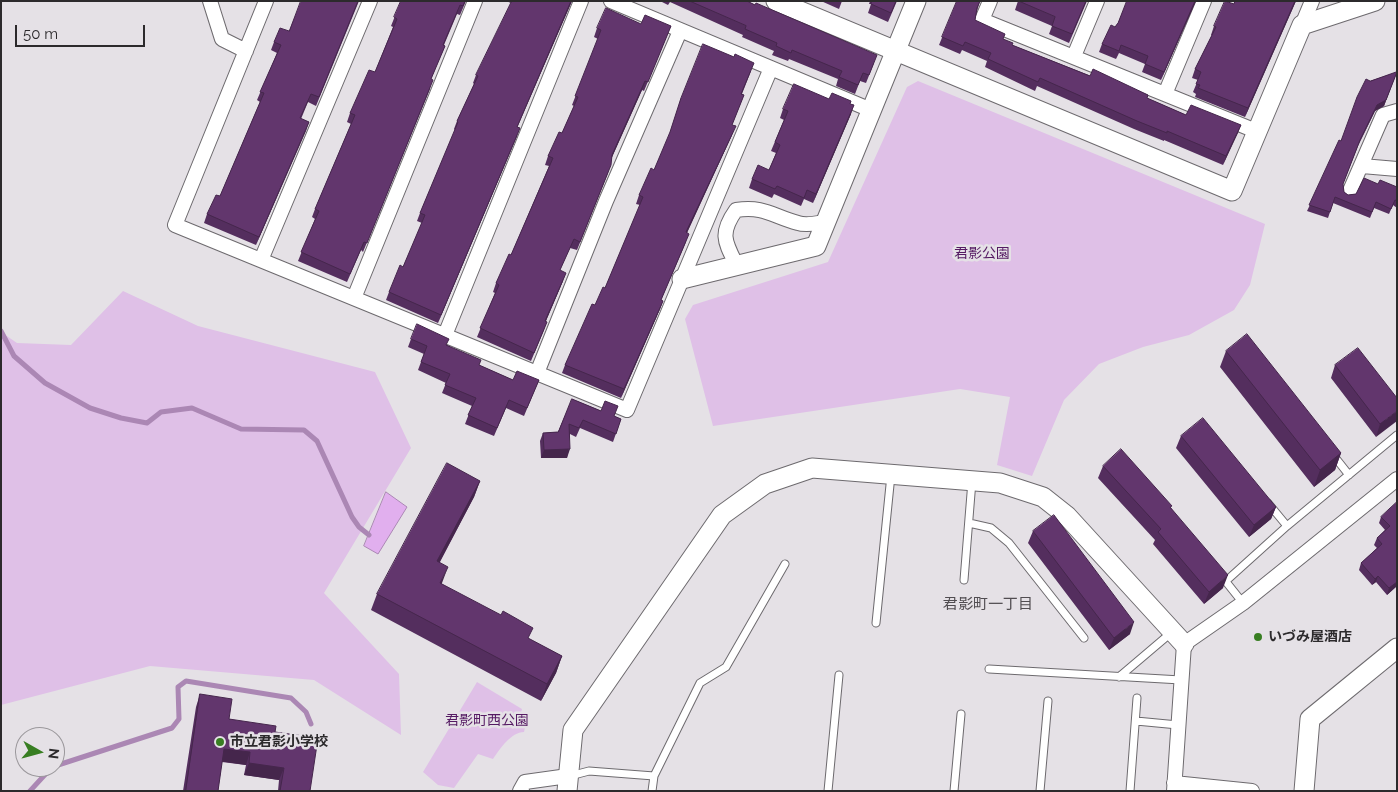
<!DOCTYPE html>
<meta charset="utf-8">
<style>
body{margin:0}
#map{position:relative;width:1398px;height:792px;overflow:hidden;background:#e5e1e6;font-family:Raleway,sans-serif}
canvas{display:block}
.frame{position:absolute;inset:0;border:2px solid #2c2a2c;pointer-events:none}
.north{position:absolute;left:15px;top:727px;width:50px;height:50px;box-sizing:border-box;background:#e5e1e6;border:1px solid #9b989c;border-radius:50%;rotate:97deg;font-size:14px;font-weight:700;line-height:20px;text-align:center;color:#2c2a2c}
.north::after{content:'';display:block;margin:auto;width:18px;height:22px;background:#387e22;clip-path:polygon(50% 0,100% 100%,50% 72%,0 100%)}
.scale{position:absolute;left:15px;top:25px;width:130px;height:22px;box-sizing:border-box;border:2px solid #2c2a2c;border-top:0;padding-left:6px;font-size:15px;line-height:18px;white-space:nowrap;color:#2c2a2c;-webkit-text-stroke:4px #e5e1e6;paint-order:stroke}
</style>
<div id="map">
<canvas width="1398" height="792"></canvas>
<div class="frame"></div>
<div class="north">N</div>
<div class="scale">50 m</div>
</div>
<script>
const ctx = document.querySelector('canvas').getContext('2d');
ctx.lineJoin = 'round';
function fill(path, color) { ctx.fillStyle = color; ctx.fill(path, 'evenodd'); }
function strokePath(path, color, width, dash) { ctx.strokeStyle = color; ctx.lineWidth = width; ctx.lineCap = dash ? 'butt' : 'round'; ctx.setLineDash(dash || []); ctx.stroke(path); }
function drawText(font, color, halo, rows, align = 'center') {
  ctx.font = font + ' Raleway,"Noto Sans JP",sans-serif'; ctx.lineWidth = 5; ctx.setLineDash([]); ctx.textBaseline = 'middle'; ctx.strokeStyle = halo; ctx.fillStyle = color; for (const [text, x, y, turn = 0] of rows) {
    ctx.save(); ctx.translate(x, y); ctx.rotate((+turn || 0) * Math.PI / 180); ctx.textAlign = isNaN(turn) ? turn : align; if (halo) ctx.strokeText(text, 0, 0); ctx.fillText(text, 0, 0); ctx.restore();
  }
}
fill(new Path2D(`
 M918 81 1265 224 1250 285 1234 310 1189 335 1143 347 1099 364 1064 400 1032 476 997 465 1010 397 960 389 713 426 685 319 693 305 828 262 907 87Z
 M123 291 198 326 375 372 411 448 324 593 399 674 401 735 314 680 150 666 1 705V332L17 343 71 345Z
 M477 682 522 709 519 720 526 723 524 732C511 732 500 749 493 759L478 754 454 788 438 785 423 772Z`), '#dfc0e7');
const water = new Path2D(`
 M386 492 407 507 378 554 364 546Z`);
fill(water, '#e1afee');
strokePath(water, '#ab87b4', 1);
strokePath(new Path2D(`
 M1 331 14 356 45 383 90 408 121 418 147 423 161 412 192 408 241 429 304 430 317 441 352 517 359 527 369 535
 M55 766 172 728 179 719 178 687 186 681 291 698 306 712 311 724
 M30 791 52 767`), '#ab87b4', 5);
const lane = new Path2D(`
 M1334 456 1349 475
 M1268 503 1287 526
 M969 523 991 528 1009 543 1084 638
 M1223 578 1243 603
 M964 580 972 481
 M1226 581 1287 526 1397 435
 M876 623 891 475
 M989 669 1181 680
 M1119 677 1172 632
 M1136 721 1178 725
 M570 776 589 771 654 776
 M652 791 654 776 700 683 726 667 785 564
 M828 791 839 675
 M954 791 961 714
 M1040 791 1048 701
 M1130 791 1137 698`);
const street = new Path2D(`
 M210 1 222 39 246 51
 M266 1 175 225 627 410 771 68
 M611 1 871 110
 M990 1 982 20 1256 131
 M1302 25 1312 1
 M1074 56 1097 1
 M1165 94 1204 1
 M1362 166 1397 169
 M1349 193 1383 115 1397 111
 M261 260 370 1
 M737 266C725 242 719 234 736 210 765 206 772 216 798 223 806 226 818 223 826 222
 M354 298 475 1
 M445 335 581 1
 M537 373 606 201 680 31
 M1174 783 1252 791
 M520 791 525 782 568 776
 M1174 791 1184 644 1243 603 1397 479`);
const secondary = new Path2D(`
 M776 1 1232 191 1302 25 1375 1
 M682 279 816 246 916 1
 M567 791 573 730 722 515 765 484 812 468 1000 483 1043 497 1067 516 1184 644
 M1304 791 1310 719 1397 648`);
strokePath(lane, '#6d6a6e', 9);
strokePath(street, '#6d6a6e', 16);
strokePath(secondary, '#6d6a6e', 21);
strokePath(lane, '#fff', 7);
strokePath(street, '#fff', 14);
strokePath(secondary, '#fff', 19);
fill(new Path2D(`
 M359 1 316 106 308 102 301 119 309 122 256 245 204 223 207 214 220 196 260 102 257 100 277 53 271 50 274 42 289 31Z
 M401 1H466L460 15 457 14 444 45 445 46 431 79 430 89 363 252 361 250 347 282 298 261 315 219 312 217 315 209 351 124 347 122 350 113 375 72 393 27 391 26Z
 M506 1H572L517 127V136L438 323 386 300 389 292 403 267 422 223 417 221 420 213 455 130 454 129 457 121 474 84 473 83 476 75 511 3Z
 M660 1H747L874 63 866 83 860 81 855 94 836 86 838 79 789 59 788 61 772 55 774 51 742 37 743 35 670 2 668 5Z
 M821 1H842L839 9Z
 M870 1H897L888 22 868 13 871 4H869Z
 M957 1H980L977 11 975 20 1012 45 1147 98 1186 115 1241 125 1223 165 1164 140V141L1134 129 1037 86 1035 91 985 67 987 61 962 50 960 54 939 45Z
 M1018 1H1087L1069 43 1049 34 1052 26 1015 10Z
 M1127 1H1196L1161 80 1142 72 1145 64 1119 53 1116 59 1099 52 1102 44 1118 23Z
 M1296 1 1245 117 1195 97 1196 94 1193 92 1198 80 1192 78 1195 69 1212 35H1211L1214 26 1234 4Z
 M641 24 671 26 644 91 642 90 612 157 608 173 577 250 570 248 560 270 563 281 546 321 544 330 531 361 477 337 495 293 493 292 496 283 511 255 549 166 545 165 548 156 562 133 574 106 572 105 598 39 594 37 597 28Z
 M751 71 742 94 744 95 732 125V135L687 233 686 242 661 300 663 301 660 309 621 398 562 373 565 365 595 305 605 288 640 205 636 204 639 195 654 170 669 136 681 98Z
 M1397 72V74L1396 73 1384 106 1375 111 1358 146 1343 184 1344 192 1348 195 1356 194 1378 184 1397 187V208L1393 205 1389 214 1374 208 1370 218 1333 203 1328 218 1307 211 1370 81Z
 M829 99 850 104 851 114 813 203 804 199 801 206 774 194 772 198 749 188 752 179 769 170 776 153 771 151 784 120 780 118 783 109Z
 M411 339 447 345 479 365 513 380H539L524 416 506 408 494 436 465 424 472 406 442 393 446 383 418 370 424 354 408 347Z
 M1226 351 1341 453 1335 470 1314 487 1220 367Z
 M1335 365 1397 398 1376 437 1331 378Z
 M572 399 621 419 613 442 580 428 576 437 570 434 567 458H541L540 441 543 433 558 432Z
 M1181 436 1276 507 1271 519 1249 537 1176 448Z
 M1103 466 1171 508 1223 588 1204 604 1153 544 1155 540 1098 478Z
 M480 481 474 497 440 562 442 584 529 639 562 656 556 673 541 701 371 610 377 594Z
 M1396 503 1397 586 1387 595 1376 582 1372 585 1359 570 1361 563 1377 548 1374 545 1377 538 1385 530 1379 523 1381 517Z
 M1033 531 1130 634 1109 650 1028 543Z
 M200 694 229 719 275 732 310 791H278L279 780 244 775 246 765 222 762 218 791H183L196 707Z`), '#542e5e');
fill(new Path2D(`
 M571 1H572L514 135 517 127Z
 M1195 1H1196L1161 80 1164 72Z
 M1295 1H1296L1245 117 1248 108Z
 M1397 72 1384 106 1375 111 1358 146 1377 105Z
 M645 81 642 90 609 164 612 155Z
 M854 105 851 114 813 203 816 194Z
 M309 122 306 131 256 245 259 237Z
 M1241 125 1238 133 1223 165 1226 156Z
 M736 126 732 135 683 241 686 232Z
 M520 128 517 136 438 323 441 315Z
 M566 273 563 281 542 330 545 321Z
 M663 301 660 309 621 398 624 389Z
 M1397 411V421L1376 437 1380 424Z
 M570 449 567 458H541L544 450Z
 M1341 453 1335 470 1314 487 1320 470Z
 M480 481 474 497 431 578 437 561Z
 M1276 507 1271 519 1249 537 1254 525Z
 M448 567 442 583H440Z
 M1228 575 1223 588 1204 604 1209 592Z
 M1378 576 1376 582 1372 585 1375 579Z
 M1397 582V586L1387 595 1389 588Z
 M1134 622 1130 634 1109 650 1114 638Z
 M562 656 556 673 541 701 547 684Z
 M224 749 250 752 246 765 219 761Z
 M249 763 284 768 279 780 244 775Z`), '#45264c');
const building = new Path2D(`
 M301 1H358L319 97 311 94 300 118 309 122 259 237 207 214 216 195 220 196 264 93 260 92 281 45 274 42 280 28 289 31Z
 M401 1H465L463 6 460 5 443 45 445 46 431 79 433 80 367 243 364 242 350 274 301 252 319 211 315 209 355 115 350 113 369 70 375 72 397 19 394 17Z
 M512 1H571L517 127 520 128 441 315 389 292 400 265 403 267 425 215 420 213 458 122 457 121 478 76 476 75Z
 M690 1H747L755 5 756 3 877 55 869 75 863 73 858 85 839 77 842 71 792 50 791 53 776 46 777 43 745 29 746 26Z
 M872 1H896L891 13 871 4Z
 M957 1H980L977 8 975 20 1005 34 1003 39 1013 43 1012 45 1090 76 1093 69 1148 95 1147 98 1186 115 1191 105 1241 125 1226 156 1167 131V133L1137 121 1040 78 1038 82 988 59 991 53 965 42 963 46 942 37Z
 M1019 1H1086L1072 34 1052 26 1055 17Z
 M1127 1H1195L1164 72 1145 64 1148 56 1121 45 1119 51 1102 44 1111 25 1115 27 1118 23Z
 M1225 1 1234 4 1235 1H1295L1248 108 1198 88 1200 85 1196 84 1201 72 1195 69 1216 27 1214 26Z
 M606 8 641 24 645 15 671 26 648 82 645 81 612 155 611 165 580 242 574 239 560 270 566 273 545 321 547 322 534 353 480 328 499 285 496 283 509 254 511 255 553 158 548 156 559 132 562 133 578 97 575 96 601 30 597 28Z
 M703 44 734 57 735 54 754 63 741 94 744 95 732 125 736 126 686 232 689 234 661 300 663 301 624 389 565 365 592 304 595 305 603 287 605 288 643 197 639 195 651 168 654 170 670 132 681 98Z
 M1397 72 1386 100 1377 105 1360 140 1343 184 1344 192 1348 195 1356 194 1364 178 1378 184 1380 180 1397 187V201L1395 200 1391 209 1376 202 1372 212 1335 197 1330 212 1309 205 1339 140 1341 141 1357 97 1366 79 1370 81Z
 M794 84 829 99 832 93 851 101 850 104 854 105 816 194 807 190 804 198 777 186 775 189 752 179 758 165 769 170 780 145 775 142 788 111 783 109Z
 M417 324 449 339 446 345 481 360 479 365 513 380 517 371 539 380 527 408 509 400 497 428 468 415 476 398 445 385 450 374 421 362 427 346 411 339Z
 M1247 334 1341 453 1320 470 1226 351Z
 M1358 348 1397 398V411L1380 424 1335 365Z
 M572 399 601 411 605 401 618 406 614 416 621 419 616 434 583 420 579 428 569 424 570 449 544 450 543 433 558 432Z
 M1203 418 1276 507 1254 525 1181 436Z
 M1121 449 1172 506 1170 507 1228 575 1209 592 1158 532 1161 529 1103 466Z
 M447 463 480 481 437 561 448 567 440 583 501 615 503 611 533 628 528 638 562 656 547 684 377 594Z
 M1396 503 1397 504V582L1389 588 1378 576 1375 579 1361 563 1382 544 1377 538 1390 526 1381 517Z
 M1054 515 1134 622 1114 638 1033 531Z
 M200 694 232 699 229 719 276 726 275 732 318 738 310 791H280L284 768 249 763 250 752 224 749 218 791H186Z`);
fill(building, '#62366d');
strokePath(building, '#45264c', 1);
for (const [x, y, r, color] of [
 [1258,637,5,"#387e22"],
 [220,742,5,"#387e22"]
]) { const dot = new Path2D(); dot.arc(x, y, r, 0, 2 * Math.PI); ctx.fillStyle = color; ctx.fill(dot); strokePath(dot, '#e5e1e6', 2); }
drawText('14px', '#551a63', '#e5e1e6', [
 ["君影公園",982,254],
 ["君影町西公園",487,721]
]);
drawText('bold 14px', '#2c2a2c', '#e5e1e6', [
 ["いづみ屋酒店",1268,637],
 ["市立君影小学校",230,742]
], 'left');
drawText('15px', '#514d51', '#e5e1e6', [
 ["君影町一丁目",988,604]
]);
</script>
